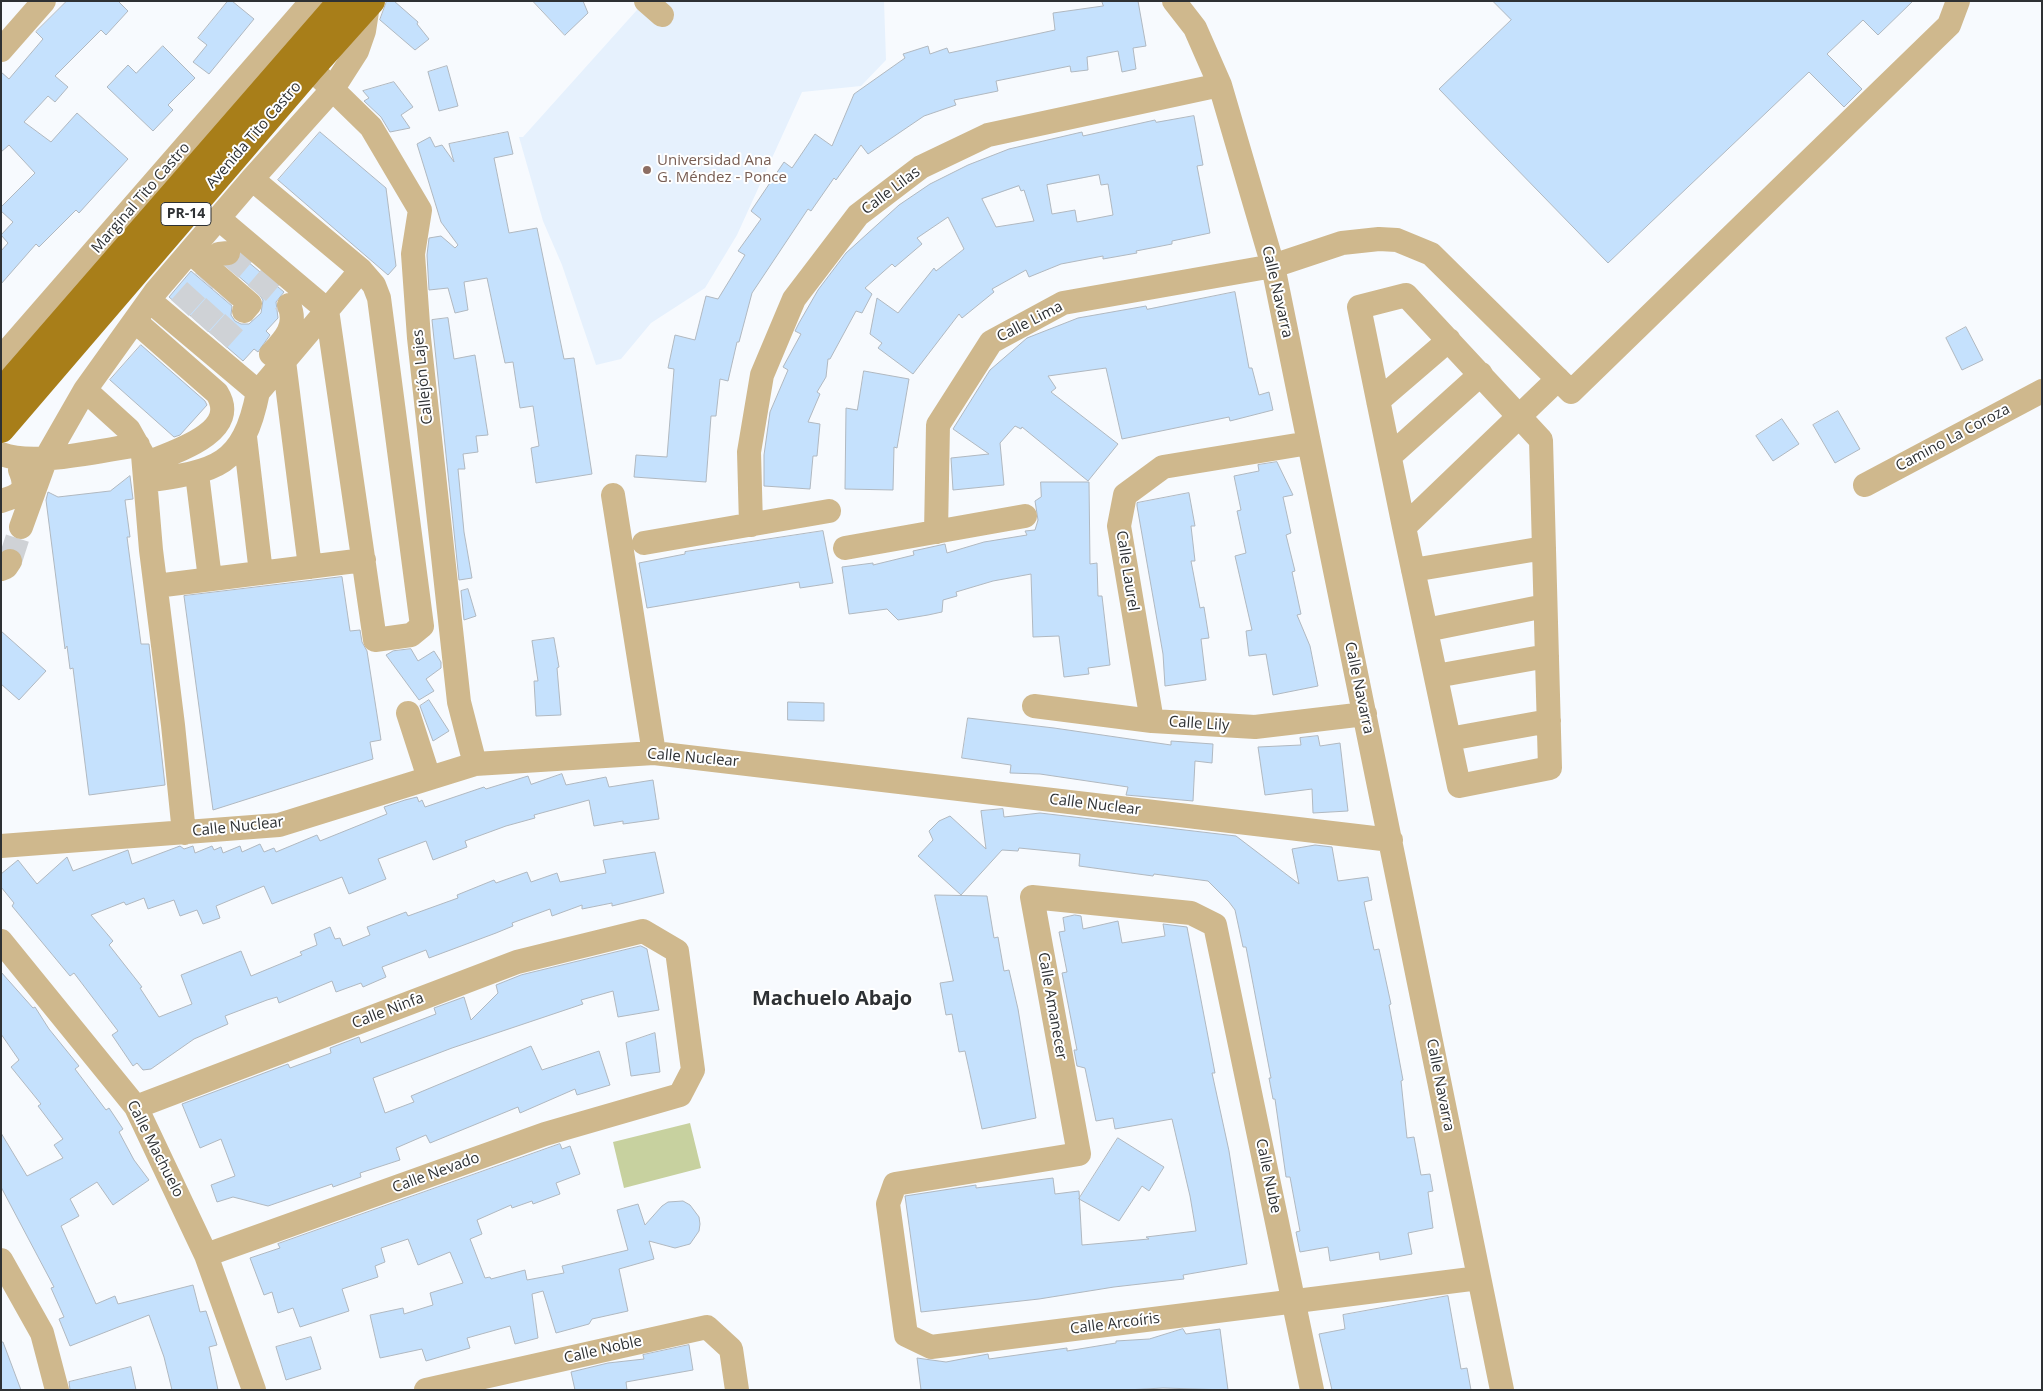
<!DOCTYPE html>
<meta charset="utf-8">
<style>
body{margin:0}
#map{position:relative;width:2043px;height:1391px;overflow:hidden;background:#f7fafe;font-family:"Open Sans",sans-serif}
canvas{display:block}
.frame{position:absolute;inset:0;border:2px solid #2e3134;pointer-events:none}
</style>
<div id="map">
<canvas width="2043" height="1391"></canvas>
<div class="frame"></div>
</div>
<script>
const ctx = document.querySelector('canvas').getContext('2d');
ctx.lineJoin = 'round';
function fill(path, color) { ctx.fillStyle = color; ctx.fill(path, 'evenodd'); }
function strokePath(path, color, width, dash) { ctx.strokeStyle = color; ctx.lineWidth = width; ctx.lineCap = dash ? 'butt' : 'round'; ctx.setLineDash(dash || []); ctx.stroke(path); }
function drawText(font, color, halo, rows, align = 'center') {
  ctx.font = font + ' "Open Sans",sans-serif'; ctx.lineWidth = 4; ctx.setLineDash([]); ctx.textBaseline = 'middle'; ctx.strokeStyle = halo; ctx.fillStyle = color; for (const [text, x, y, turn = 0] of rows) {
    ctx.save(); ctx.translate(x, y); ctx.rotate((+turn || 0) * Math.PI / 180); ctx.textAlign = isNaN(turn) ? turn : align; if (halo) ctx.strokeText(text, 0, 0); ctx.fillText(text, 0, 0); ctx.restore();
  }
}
fill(new Path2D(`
 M645 1H884L886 60 861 86 802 92 737 235 705 288 651 323 621 359 596 365 562 265 543 221 519 137H523Z`), '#e6f1fd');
fill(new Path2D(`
 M690 1123 701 1168 624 1188 613 1142Z`), '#c7d19f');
const building = new Path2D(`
 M67 1H118L128 11 106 35 101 30 55 76 68 87 55 102 48 96 24 122 51 142 77 113 128 159 79 213 76 210 39 247 36 244 1 284V251L8 243 1 235 13 222 1 211V207L35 173 9 145 1 152V72L9 79 43 39 36 32Z
 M228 1H232L254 19 209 74 193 62 207 45 198 38Z
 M387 1H394L418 22 417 24 429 39 415 50 380 20Z
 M533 1H583L588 13 565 35Z
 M1102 1H1138L1146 46 1133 48 1136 69 1122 72 1118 51 1087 57 1088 70 1071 72 1070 66 996 81 998 91 954 100 956 105 924 116 868 154 861 145 836 180 834 178 811 211 808 209 752 293 739 342H737L728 381 720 379 716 416H711L706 482 634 477 636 455 667 457 674 369 668 368 675 335 695 340 706 296 718 299 745 255 738 251 761 219 751 211 784 162 792 168 815 134 832 146 854 94 905 58 903 54 928 46 930 54 947 48 949 53 1055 30 1053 13 1103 6Z
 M1493 1H1913L1878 35 1863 20 1827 54 1862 89 1844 107 1809 72 1608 263 1439 89 1511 20Z
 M163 46 195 78 168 105 173 110 153 131 107 87 128 65 136 73Z
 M447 66 458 106 439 111 428 72Z
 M394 82 413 107 401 115 410 128 390 132 381 117 364 101 369 98 363 91Z
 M1194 116 1203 165 1197 166 1210 233 1172 241V244L1136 251 1137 253 1103 259V256L1061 264 1029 277 1026 270 992 289 994 292 962 318 959 314 913 374 878 348 882 343 870 334 877 298 898 313 934 268 936 271 964 249 948 217 917 238 922 244 895 267 892 264 865 288 872 294 862 313 856 311 830 359H828L826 377 817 392 820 394 808 422 820 424 817 456H813L810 489 764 486V455L770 412 788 370 783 367 801 334 795 331 799 323 818 290 846 253 899 205 930 184 968 165 1009 149 1082 132 1083 136 1155 120 1156 122ZM1099 175 1101 185 1108 184 1113 215 1077 222 1075 210 1052 214 1047 185ZM1019 186 1021 191 1024 190 1034 221 996 227 982 199Z
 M320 132 386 188 396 266 388 275 278 180Z
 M508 132 513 154 494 158 509 233 537 228 564 359 574 358 592 474 536 483 531 448 539 446 533 406 520 408 513 362 505 363 487 278 464 282 468 310 455 313 448 288 429 290 427 255 429 238 441 236 455 248 458 245 441 222 417 144 430 137 435 147 442 145 454 162 449 144Z
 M241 256 284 292 276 302 278 318 266 331 270 335 258 352 254 349 243 361 169 297 191 271 232 306 231 315 235 321 241 324H249L261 313 263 300 259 294 228 267 236 264Z
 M1235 292 1249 368H1252L1259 395 1269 392 1273 410 1230 421 1229 417 1122 439 1106 368 1048 376 1056 388 1051 392 1118 444 1088 481 1022 427 1021 429 1015 426 1000 443 1004 485 953 490 951 458 989 454 953 429 990 370 1027 338 1078 318 1146 306 1147 309Z
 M448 318 454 359 475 355 488 435 476 436 478 452 463 454 465 469H458L464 532 472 578 459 580 432 320Z
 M1966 327 1983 360 1962 370 1946 338Z
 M141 345 205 401 207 405 180 435 174 437 110 380Z
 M864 371 909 379 897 448 894 447 893 490 845 489 846 408 857 410Z
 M1838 411 1860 449 1835 463 1813 425Z
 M1782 419 1799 444 1773 461 1756 436Z
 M1277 462 1293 495 1283 497 1291 533 1286 535 1295 571 1292 572 1301 614 1297 615 1310 646 1318 686 1273 695 1266 654 1249 656 1246 631 1252 630 1235 556 1246 553 1237 511 1241 510 1234 476 1259 471 1258 465Z
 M130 476 133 499 125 500 130 537H127L141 644H149L165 785 89 795 73 668 70 669 67 646 65 649 46 500 48 492 58 497 110 491Z
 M1041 482H1089L1090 564 1097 563 1098 596H1102L1110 665 1088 668 1089 674 1064 677 1059 636 1033 637 1031 574 993 581 956 592 957 596 943 600 942 612 928 615 898 620 887 609 849 614 842 567 873 563V565L914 555 913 551 945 544 947 553 984 542 1027 535 1025 531 1035 530 1038 520 1035 501 1041 497Z
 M1189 493 1195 526H1191L1195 561H1191L1200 608 1204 607 1209 638 1201 639 1206 680 1165 686 1163 654 1137 506V503Z
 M823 531 833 583 800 588 799 582 647 608 639 563 685 554V552Z
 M342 577 350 631 360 630 362 642 367 651 381 740 370 742 373 759 213 810 184 596Z
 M468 589 476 616 464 620 461 591Z
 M1 631 46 671 19 700 1 684Z
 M554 638 559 667 557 668 561 715 536 716 534 681H538L532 641Z
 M411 649 418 661 434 651 441 662V668L426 679 434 691 419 700 386 655 393 651Z
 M429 700 449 731 433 741 420 706Z
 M788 702 824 703V721L788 720Z
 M968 718 1054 728 1171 745V741L1213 744 1212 763 1195 761 1193 801 1126 795 1128 787 1040 774 1010 773 1011 765 962 758Z
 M1318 736 1320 746 1340 743 1348 811 1313 813 1312 789 1265 795 1258 747 1301 745 1300 738Z
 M562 774 566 785 606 777 609 787 653 780 659 819 623 824V821L594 826 589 800 534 815 535 818 506 826 465 841 467 847 433 860 426 841 378 859 386 879 349 894 342 877 272 904 264 886 216 906 220 918 203 924 197 910 180 916 174 900 148 909 144 898 126 905 124 902 91 915 113 941 109 945 142 987 140 988 159 1017 192 1004 181 975 241 951 251 976 302 955 300 952 317 945 314 934 330 927 335 939 340 938 343 946 370 935 367 927 406 912 408 916 458 898 457 895 494 880 496 883 527 872 531 882 557 873 560 882 606 873 603 860 655 852 664 893 612 906V903L582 909V905L552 916 550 909 512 923 513 926 496 933 429 958 426 950 382 967 386 977 363 987 361 983 336 992 332 981 279 1003 277 997 267 1000 225 1016 228 1024 194 1039 151 1069 143 1070 137 1063 133 1066 112 1035 118 1031 74 973 70 976 12 906 14 903 1 887V874L18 860 37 884 67 857 73 871 128 850 132 864 180 846 184 849 193 846 195 853 212 846 214 850 221 847 223 853 240 846 242 852 260 844 264 852 274 848 276 852 317 835 320 841 387 814 384 807 405 800 417 797 419 802 422 800 425 807 484 787 486 789 528 776 531 784Z
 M1003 809 1004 817 1040 813 1236 836 1299 884 1292 849 1315 845 1332 847 1338 881 1368 877 1372 900 1364 902 1374 950 1379 949 1391 1004 1389 1005 1403 1080 1401 1081 1407 1138 1414 1137 1421 1175 1430 1174 1433 1191 1428 1192 1433 1228 1408 1233 1412 1254 1380 1260 1379 1252 1330 1261 1328 1247 1300 1252 1296 1232 1300 1231 1290 1177H1286L1275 1099H1273L1269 1078H1271L1246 947H1243L1235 910 1229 902 1208 881 1154 874 1153 876 1079 866 1080 854 1019 848 1018 851 1002 850 961 895 918 856 933 840 929 831 939 821 950 816 986 849 981 811Z
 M935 895 987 896 994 938 998 937 1004 971 1009 970 1018 1009 1036 1118 982 1129 965 1051 959 1052 952 1014 946 1015 940 983 953 981Z
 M1075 915 1081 916 1083 929 1118 921 1122 943 1165 936 1163 924 1187 927 1215 1073H1212L1229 1151 1247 1264 1183 1275 1184 1279 1114 1287 1039 1299 921 1312 905 1196 976 1185V1188L1053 1178 1055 1194 1079 1191 1082 1245 1149 1239 1146 1237 1196 1231 1190 1196 1172 1119 1115 1129 1113 1118 1096 1121 1085 1068 1077 1066 1074 1050H1077L1062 973 1067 972 1059 932 1065 931 1063 918Z
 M641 946 647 949 659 1010 618 1017 613 991 581 1000 583 1004 452 1048 373 1078 385 1113 414 1102 411 1096 531 1046 542 1070 599 1051 610 1085 577 1095 575 1089 520 1113 518 1107 430 1143 426 1135 396 1148 400 1160 360 1173 361 1177 333 1187 332 1184 268 1206 233 1197 217 1202 211 1185 235 1176 221 1139 200 1148 182 1104 288 1064 290 1068 331 1053 330 1048 359 1037 361 1043 436 1014 434 1008 464 997 471 1020 498 993 496 985 521 975Z
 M1 972 33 1008 35 1007 49 1029 79 1066 75 1069 106 1110 109 1108 123 1129 119 1132 134 1160 149 1180 113 1205 97 1182 70 1199 79 1216 61 1226 96 1304 115 1296 118 1304 193 1285 200 1312 206 1311 217 1345 209 1347 218 1390H172L164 1357 149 1315 70 1346 59 1319 64 1317 51 1288 54 1287 1 1187V1133L27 1176 63 1158 54 1145 63 1139 38 1106 41 1104 11 1067 19 1060 1 1034Z
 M655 1033 660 1072 631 1076 626 1043Z
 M1118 1138 1164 1167 1149 1191 1142 1186 1119 1221 1079 1199Z
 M560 1144 562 1149 570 1146 580 1174 556 1183 560 1194 533 1204 532 1201 512 1208 511 1205 477 1220 482 1234 470 1239 485 1278 490 1277 491 1279 525 1270 527 1280 564 1273 562 1266 628 1250 617 1210 638 1204 645 1225 662 1206 668 1202 683 1201 690 1205 699 1217 700 1224 699 1231 690 1244 675 1248 649 1241 654 1259 619 1269 628 1311 592 1319 589 1324 556 1333 543 1291 532 1294 538 1338 515 1344 510 1326 467 1338 470 1348 426 1361 422 1349 380 1358 370 1315 403 1308 404 1314 433 1305 430 1293 463 1283 450 1252 418 1265 408 1239 381 1248 385 1262 375 1266 378 1277 342 1289 349 1311 300 1327 293 1308 278 1313 272 1292 264 1295 250 1258 280 1248 278 1244Z
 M1448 1296 1461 1369 1467 1368 1471 1390H1332L1319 1334 1345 1329 1343 1315Z
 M1183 1329 1186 1334 1220 1329 1228 1390 1163 1388 1126 1390H921L917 1358 946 1362 988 1354 989 1359 1067 1348V1351L1116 1343V1341L1149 1339Z
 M311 1337 321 1369 286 1380 276 1347Z
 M1 1342H3L21 1390H1Z
 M689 1345 693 1370 626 1382 627 1390H575L571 1372 608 1363 644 1359 643 1355Z
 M131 1367 136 1390H70L69 1382Z`);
fill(building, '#c5e1fd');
strokePath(building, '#b0b8c0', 1);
strokePath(new Path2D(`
 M228 253 289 305
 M180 308 206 279
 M199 324 225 295
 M218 340 244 311
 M10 561 21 527`), '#cfd2d6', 24, [24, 12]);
strokePath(new Path2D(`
 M646 1 662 15
 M1174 1 1195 28 1220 85 1273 266 1502 1390
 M281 39 371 127 420 210 413 254 419 338 459 702 475 764
 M1 50 44 1
 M218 218 327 310 375 640 411 635 422 626 379 298 374 285 361 270
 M190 252 250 304 244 311
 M207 266 219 254 228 253
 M150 301 258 392 361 270 252 179
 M136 322 217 393C242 433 171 453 144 464
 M271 354C284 340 298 326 289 305
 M1 358 312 1
 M284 361 310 567
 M85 390 156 291 252 179 332 90 357 51 364 31 368 5
 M1378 401 1449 340
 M245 437 261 573
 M1 454C35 467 101 450 138 445
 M1390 456 1481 374
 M197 474 210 579
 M146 481C215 471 243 468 258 392
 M1865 485 2042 391
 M613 495 654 753
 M1 501C20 495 29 491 20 470
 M751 525 749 452 762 375 794 299 858 215 921 167 988 135 1220 85
 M21 527 46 458 85 390 129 430 143 455 151 550 173 725 184 833
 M1404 527 1359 307 1406 295 1541 440 1550 768 1459 786 1404 527 1558 379
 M936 532 938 425 991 342 1063 303 1273 266 1342 243 1379 239 1397 240 1431 254 1571 392 1949 25 1958 1
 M644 543 829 511
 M845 548 1025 516
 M1 569 6 567 10 561
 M1413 570 1544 548
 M156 586 364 560
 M1426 630 1545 606
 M1436 676 1547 656
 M1034 706 1152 721 1255 727 1365 714
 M408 713 429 778
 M1152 721 1119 526 1125 495 1163 467 1309 443
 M1449 739 1549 721
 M1 846 279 825 475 764 654 753 1391 840
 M1 941 136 1107 206 1255 254 1390
 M136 1107 517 962 643 931 677 951 693 1070 680 1095 545 1134 206 1255
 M1 1260 42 1333 57 1390
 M426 1390 707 1327 731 1349 737 1390
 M1312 1390 1215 925 1191 913 1032 897 1079 1154 895 1184 888 1204 906 1335 931 1347 1479 1278`), '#cfb88d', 24);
strokePath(new Path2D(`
 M1 393 342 1
 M1 429 310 69 371 1`), '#a87e19', 28);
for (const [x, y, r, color] of [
 [647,170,5,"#8d6e63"]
]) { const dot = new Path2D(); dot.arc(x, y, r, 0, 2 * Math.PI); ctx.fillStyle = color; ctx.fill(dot); strokePath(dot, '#fff', 2); }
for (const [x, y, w] of [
 [186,214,50]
]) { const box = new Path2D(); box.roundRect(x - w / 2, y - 11.5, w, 23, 4); ctx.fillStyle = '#fff'; ctx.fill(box); strokePath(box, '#2e3134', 1); }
drawText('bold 14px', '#2e3134', null, [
 ["PR-14",186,214]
]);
drawText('15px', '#2e3134', '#fff', [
 ["Avenida Tito Castro",254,135,-49],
 ["Calle Lilas",891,191,-37],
 ["Marginal Tito Castro",141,198,-49],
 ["Calle Navarra",1277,292,77],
 ["Calle Lima",1030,322,-27],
 ["Callejón Lajes",423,377,-96],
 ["Camino La Coroza",1953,438,-28],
 ["Calle Laurel",1127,571,81],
 ["Calle Navarra",1359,688,78],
 ["Calle Lily",1199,724,4],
 ["Calle Nuclear",693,758,5],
 ["Calle Nuclear",1095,805,7],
 ["Calle Nuclear",238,827,-6],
 ["Calle Amanecer",1052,1006,80],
 ["Calle Ninfa",388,1011,-21],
 ["Calle Navarra",1440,1085,79],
 ["Calle Machuelo",155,1149,63],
 ["Calle Nevado",436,1173,-20],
 ["Calle Nube",1268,1176,78],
 ["Calle Arcoíris",1115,1324,-7],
 ["Calle Noble",603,1350,-13]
]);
drawText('15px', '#785e54', '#fff', [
 ["Universidad Ana",657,161],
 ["G. Méndez - Ponce",657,178]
], 'left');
drawText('bold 20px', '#2e3134', '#fff', [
 ["Machuelo Abajo",832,999]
]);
</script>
